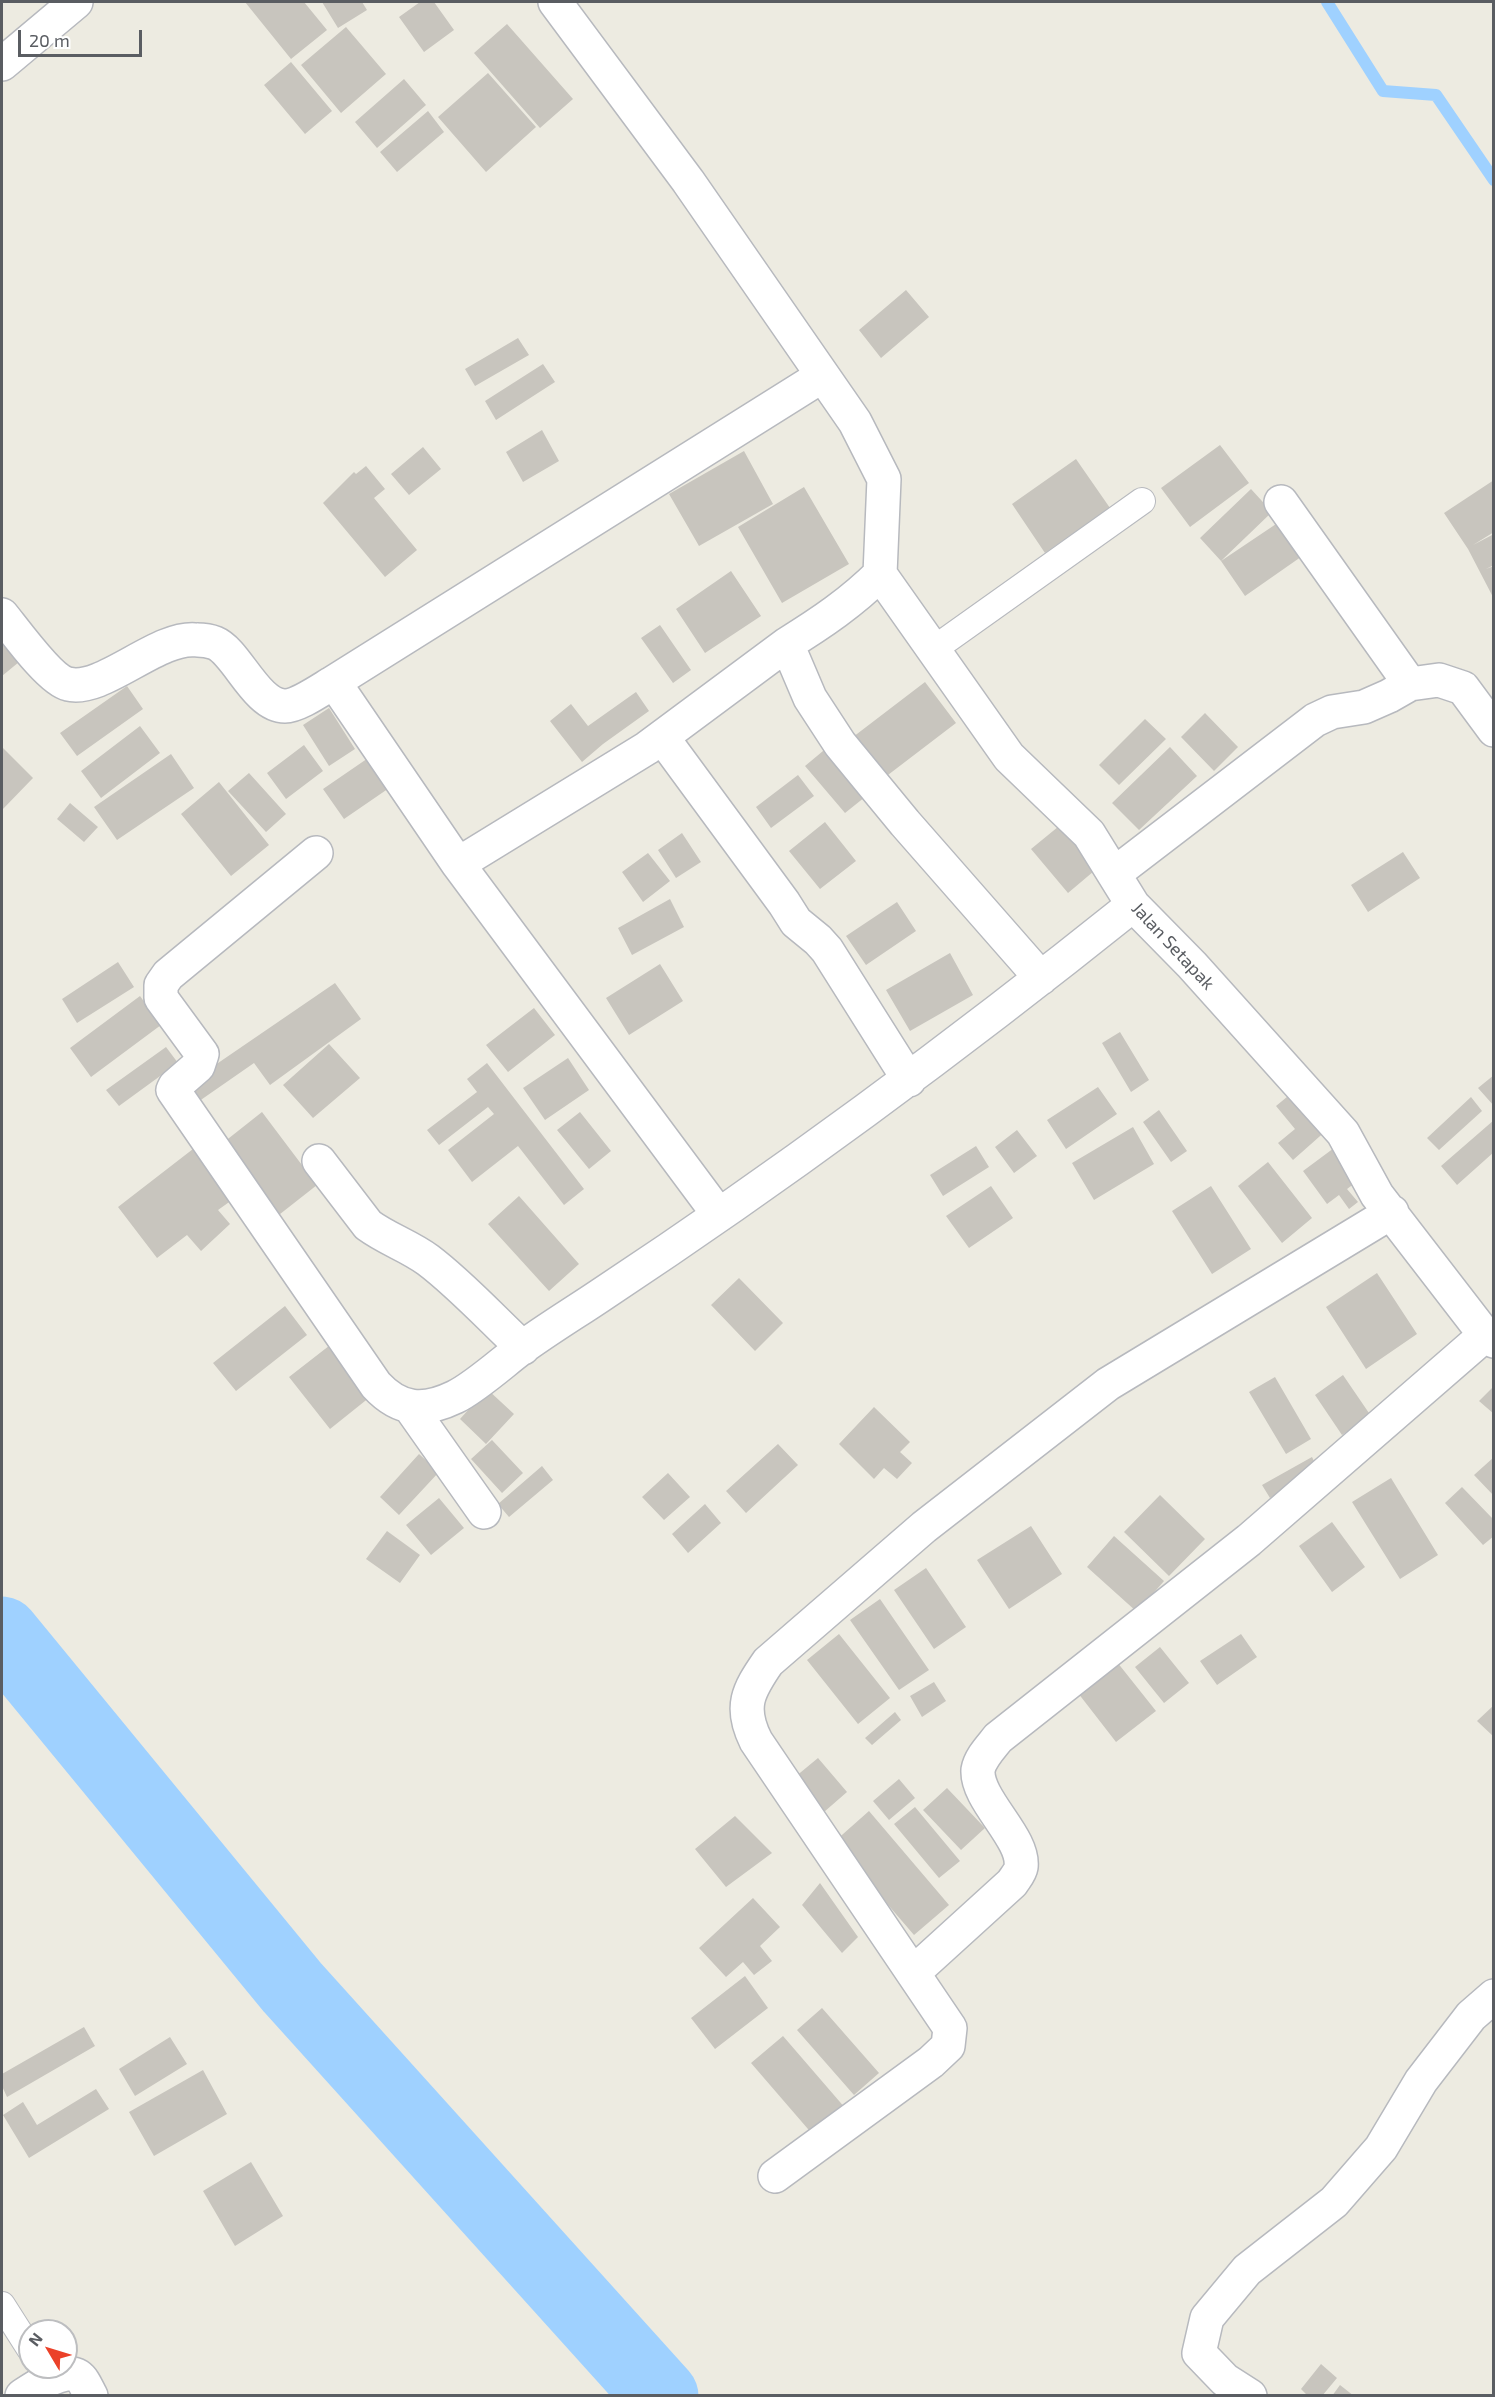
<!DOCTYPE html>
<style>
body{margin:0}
#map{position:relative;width:1495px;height:2397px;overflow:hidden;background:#edebe1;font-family:"Exo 2",sans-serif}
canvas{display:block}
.frame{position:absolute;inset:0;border:3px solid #5a5d62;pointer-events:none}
.north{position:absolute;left:18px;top:2319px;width:60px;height:60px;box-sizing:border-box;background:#fff;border:2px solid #bdbec0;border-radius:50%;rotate:308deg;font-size:16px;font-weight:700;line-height:24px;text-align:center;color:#5a5d62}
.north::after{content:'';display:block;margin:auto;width:21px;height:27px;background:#eb4129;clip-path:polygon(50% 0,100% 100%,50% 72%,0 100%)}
.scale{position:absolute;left:18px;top:30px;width:124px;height:27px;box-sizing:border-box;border:3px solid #5a5d62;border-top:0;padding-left:8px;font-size:18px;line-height:21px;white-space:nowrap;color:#5a5d62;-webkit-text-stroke:4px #fff;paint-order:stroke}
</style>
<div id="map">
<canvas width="1495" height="2397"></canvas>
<div class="frame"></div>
<div class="north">N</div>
<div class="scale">20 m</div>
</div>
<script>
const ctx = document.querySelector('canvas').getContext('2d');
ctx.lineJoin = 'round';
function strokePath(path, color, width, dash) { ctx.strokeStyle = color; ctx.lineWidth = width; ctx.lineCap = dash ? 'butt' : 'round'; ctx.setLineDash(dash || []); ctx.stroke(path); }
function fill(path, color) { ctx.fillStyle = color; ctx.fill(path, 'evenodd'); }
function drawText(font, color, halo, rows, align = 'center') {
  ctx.font = font + ' "Exo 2",sans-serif'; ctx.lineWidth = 4.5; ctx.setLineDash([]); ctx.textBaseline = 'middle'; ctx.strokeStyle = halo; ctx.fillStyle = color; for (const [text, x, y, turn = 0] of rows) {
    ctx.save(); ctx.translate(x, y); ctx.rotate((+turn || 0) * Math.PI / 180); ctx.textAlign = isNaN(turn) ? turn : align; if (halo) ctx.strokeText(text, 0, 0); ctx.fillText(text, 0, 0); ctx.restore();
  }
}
strokePath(new Path2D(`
 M1327 2 1383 91 1436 95 1494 180`), '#9fd1ff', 12);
strokePath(new Path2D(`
 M2 1634 292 1987 661 2396`), '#9fd1ff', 75);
fill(new Path2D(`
 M245 2H304L327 30 291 59Z
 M322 2H362L367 10 338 28Z
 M420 2H434L454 30 424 52 399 17Z
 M507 24 573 99 540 128 474 53Z
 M346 27 386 74 341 113 301 65Z
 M291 62 332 111 305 134 264 85Z
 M488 73 536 127 486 172 438 117Z
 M404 79 426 105 377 148 355 122Z
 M428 111 444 132 397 172 380 152Z
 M906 290 929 317 881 358 859 330Z
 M518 338 529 355 475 386 465 369Z
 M543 364 555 382 496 420 485 401Z
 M542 430 559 461 523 482 506 452Z
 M1220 445 1249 483 1190 527 1161 488Z
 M423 447 441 469 409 495 391 474Z
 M744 451 773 504 699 546 669 494Z
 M1076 459 1110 508 1045 553 1012 504Z
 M366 466 385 489 374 498 417 550 385 577 323 503 354 472 356 474Z
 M1494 480V532L1473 545 1494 534V565L1486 569 1494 566V599L1468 549 1444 513Z
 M804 487 849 564 782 603 738 527Z
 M1251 489 1272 512 1221 561 1200 538Z
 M1285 518 1308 552 1245 596 1221 561Z
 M731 571 761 616 705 653 676 609Z
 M660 625 691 670 673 683 641 638Z
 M2 641 19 662 2 676Z
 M925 682 956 723 884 778 853 737Z
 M127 686 143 709 77 756 60 733Z
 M636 692 649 711 603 744 582 762 550 721 571 704 588 726Z
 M329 708 355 749 329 766 303 725Z
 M1205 713 1238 747 1214 771 1181 737Z
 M1145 719 1166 739 1119 785 1099 765Z
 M140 726 160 753 101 798 81 771Z
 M304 745 323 771 286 799 267 773Z
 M829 746 870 793 845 813 805 766Z
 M2 747 33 778 2 810Z
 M1170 747 1197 776 1139 830 1112 803Z
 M171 754 194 788 117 840 94 807Z
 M374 754 395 784 344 819 323 789Z
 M249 773 286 814 266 832 228 791Z
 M798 775 814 796 771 828 756 807Z
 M219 782 269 845 231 876 181 814Z
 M70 803 98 827 84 842 57 819Z
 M825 822 856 861 820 889 789 851Z
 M1064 822 1100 866 1068 893 1031 849Z
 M682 833 701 862 676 878 658 850Z
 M1403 852 1420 878 1368 912 1351 885Z
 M648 853 670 881 643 902 622 872Z
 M670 899 684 927 632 955 618 928Z
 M897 902 916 931 866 965 846 936Z
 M950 953 973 995 910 1031 886 990Z
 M118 962 134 987 77 1023 62 999Z
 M660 964 683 1001 629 1035 606 998Z
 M335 983 361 1019 270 1085 254 1063 195 1104 183 1087Z
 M140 996 161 1025 91 1077 70 1048Z
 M534 1008 555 1035 508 1072 486 1045Z
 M1120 1032 1149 1080 1131 1092 1102 1043Z
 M329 1044 360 1078 313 1118 283 1085Z
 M166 1047 178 1063 119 1106 106 1090Z
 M568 1058 589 1090 545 1120 523 1088Z
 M487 1063 584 1189 564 1205 518 1146 472 1182 448 1150 494 1114 488 1107 439 1145 427 1130 477 1092 467 1079Z
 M1494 1075V1106L1478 1088Z
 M1098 1087 1117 1114 1066 1149 1047 1120Z
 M1293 1092 1328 1129 1293 1160 1278 1143 1295 1129 1276 1106Z
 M1471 1097 1482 1111 1439 1150 1427 1138Z
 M1159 1110 1187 1151 1171 1162 1143 1122Z
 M262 1112 317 1185 275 1218 219 1146Z
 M580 1112 611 1151 589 1169 557 1130Z
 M1494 1120V1152L1457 1185 1441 1166Z
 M1133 1127 1154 1164 1094 1200 1072 1163Z
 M1017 1130 1037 1156 1014 1173 995 1147Z
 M976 1146 989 1167 943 1196 930 1175Z
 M1334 1148 1359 1180 1347 1189 1358 1202 1349 1209 1339 1195 1327 1204 1303 1171Z
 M193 1149 232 1200 218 1210 230 1224 201 1251 187 1235 157 1258 118 1207Z
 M1268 1162 1312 1218 1282 1243 1238 1186Z
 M991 1186 1013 1218 969 1248 946 1216Z
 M1211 1186 1251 1249 1212 1274 1172 1211Z
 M519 1196 579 1264 549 1291 488 1224Z
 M1377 1273 1417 1334 1366 1369 1326 1307Z
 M739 1278 783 1323 755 1351 711 1305Z
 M285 1306 307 1335 236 1391 213 1363Z
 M334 1342 375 1393 330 1429 289 1377Z
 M1343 1375 1371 1416 1342 1435 1315 1395Z
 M1275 1377 1311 1439 1286 1454 1249 1392Z
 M1494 1386V1414L1479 1401Z
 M487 1389 514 1414 486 1444 460 1419Z
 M874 1407 910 1442 900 1452 912 1463 897 1479 884 1468 874 1479 839 1444Z
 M492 1440 523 1473 502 1493 471 1459Z
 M778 1444 798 1465 746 1513 726 1491Z
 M419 1454 439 1472 399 1515 380 1497Z
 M1312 1457 1319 1471 1270 1498 1262 1485Z
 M1494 1457V1496L1474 1475Z
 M542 1466 553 1480 509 1517 498 1504Z
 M668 1473 690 1497 664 1520 642 1497Z
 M1391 1478 1438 1555 1400 1579 1352 1502Z
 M1462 1487 1494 1520V1536L1483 1545 1445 1503Z
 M1160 1495 1205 1539 1169 1576 1124 1532Z
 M439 1498 464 1528 431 1555 406 1525Z
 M705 1504 721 1523 688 1553 672 1534Z
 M1332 1522 1365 1567 1332 1592 1299 1546Z
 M1031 1526 1062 1574 1009 1609 977 1560Z
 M387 1531 420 1555 400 1583 366 1559Z
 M1114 1536 1164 1581 1137 1612 1087 1567Z
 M926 1568 966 1627 934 1649 894 1590Z
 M880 1599 929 1670 899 1690 850 1620Z
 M839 1634 890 1698 858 1724 807 1660Z
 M1241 1634 1257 1657 1217 1685 1200 1661Z
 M1160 1647 1189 1683 1164 1703 1135 1667Z
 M1117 1662 1156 1711 1116 1742 1078 1693Z
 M934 1682 946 1701 922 1717 910 1696Z
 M1494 1705V1737L1477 1721Z
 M895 1712 901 1720 872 1745 865 1738Z
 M818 1758 847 1792 824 1812 795 1777Z
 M899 1779 915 1798 889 1820 873 1801Z
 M947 1788 985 1828 961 1850 923 1810Z
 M915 1807 960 1861 939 1878 894 1824Z
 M869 1811 949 1905 914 1935 834 1842Z
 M735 1816 772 1853 726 1887 695 1849Z
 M820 1883 858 1937 842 1953 802 1905Z
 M753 1898 780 1927 760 1946 772 1961 754 1975 743 1962 726 1977 699 1948Z
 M745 1976 768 2008 715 2049 691 2018Z
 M822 2008 879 2073 854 2095 797 2030Z
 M84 2027 95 2046 7 2097 2 2086V2074Z
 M783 2036 846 2109 814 2136 751 2063Z
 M170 2037 187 2064 135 2096 119 2069Z
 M203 2070 227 2114 154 2156 129 2112Z
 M96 2089 109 2109 29 2158 3 2115 23 2102 37 2125Z
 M251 2162 283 2216 235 2246 203 2191Z
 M1321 2364 1337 2378 1322 2396H1308L1301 2389Z
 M1340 2385 1354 2396H1332Z`), '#c8c5be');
const lane = new Path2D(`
 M934 649 1142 501
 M2 2305 30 2349`);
const street = new Path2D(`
 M555 2 688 181 855 422 884 479 880 574 1009 757 1089 834 1133 905 1192 965 1343 1133 1377 1195 1485 1335 1494 1341
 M2 64 76 2
 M1281 502 1410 684
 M880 574C852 602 821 623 787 644L810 698 840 744 905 823 1041 978
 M2 615C15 631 50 680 68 684 103 693 158 635 197 640 202 640 210 641 215 643 237 652 256 706 285 706 298 706 322 689 334 682
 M787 644 647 748 458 864 334 682 822 376
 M662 737 784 903 796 922 818 940 827 950 909 1080
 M316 853 168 975 161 985V998L202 1054 198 1066 175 1086 173 1090 376 1385C400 1411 424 1412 455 1397 474 1388 502 1363 519 1350 546 1330 576 1312 604 1293 787 1172 962 1042 1133 905
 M458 864 719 1215
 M1114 874 1315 720 1332 712 1364 707 1389 696 1410 684 1439 680 1463 688 1494 730
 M319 1161 368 1225C387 1239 409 1246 428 1260 460 1284 492 1319 523 1348
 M410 1407 484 1512
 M913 1973 1012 1883C1015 1878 1020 1873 1021 1867 1025 1838 976 1800 978 1770 980 1758 991 1747 998 1738L1249 1540 1485 1335
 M775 2176 931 2062 948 2046 950 2028 756 1741C739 1707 748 1691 768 1662L924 1527 1108 1384 1392 1212
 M22 2396C34 2388 64 2367 78 2376 84 2380 87 2389 91 2396
 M1250 2396 1225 2380 1199 2353 1207 2318 1247 2270 1334 2202 1381 2148 1421 2081 1471 2016 1494 1996`);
strokePath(lane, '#b7b9be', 28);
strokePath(street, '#b7b9be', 36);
strokePath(lane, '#fff', 26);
strokePath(street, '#fff', 33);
drawText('18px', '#5a5d62', '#fff', [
 ["Jalan Setapak",1173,946,47]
]);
</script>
